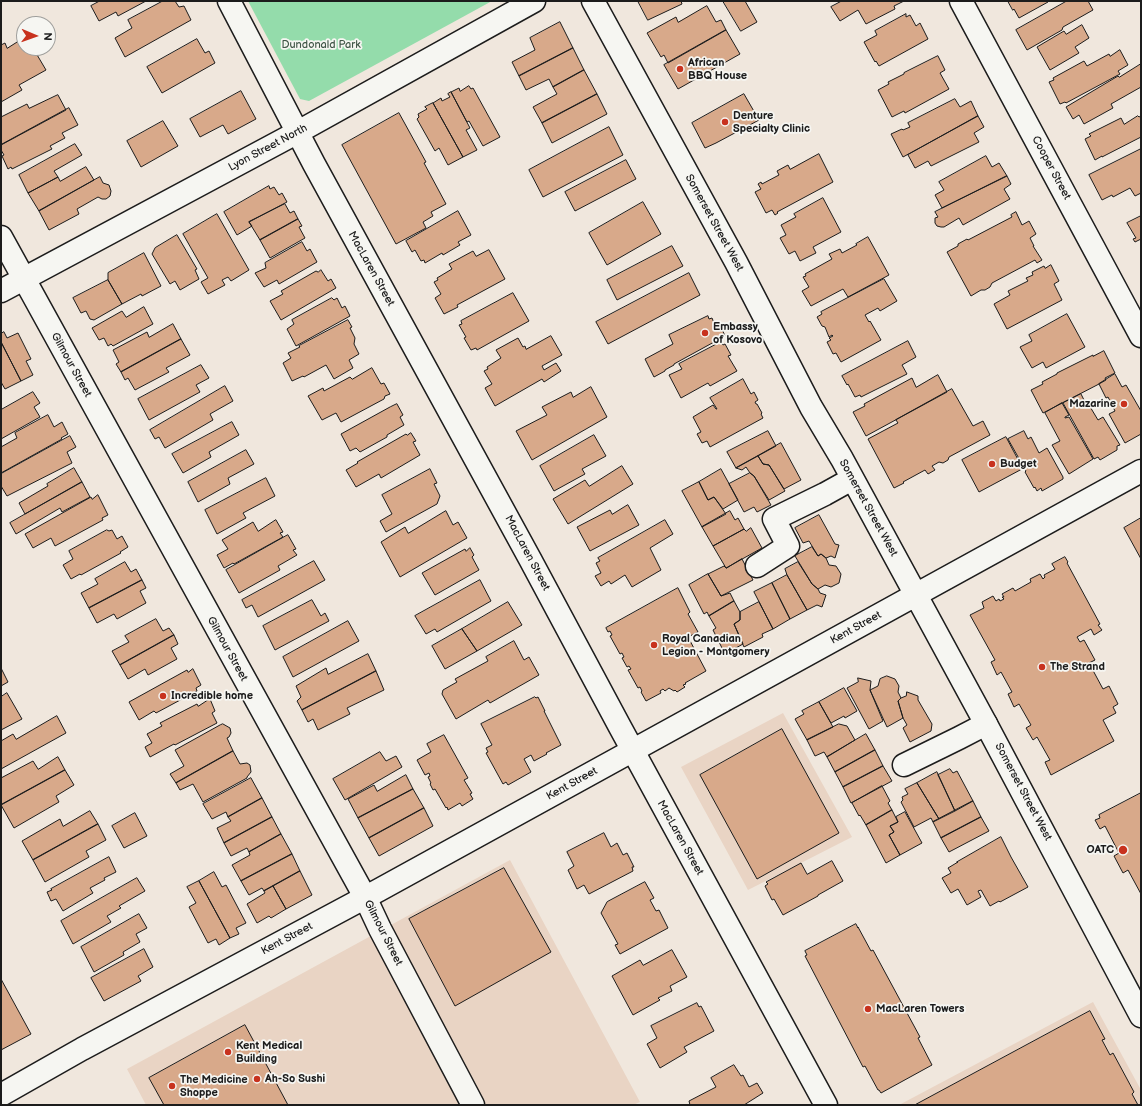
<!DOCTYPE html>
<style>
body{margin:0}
#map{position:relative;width:1142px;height:1106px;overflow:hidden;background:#f0e7dd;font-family:"Balsamiq Sans",sans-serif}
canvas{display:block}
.frame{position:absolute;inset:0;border:2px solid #1c1c1c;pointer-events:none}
.north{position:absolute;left:16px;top:16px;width:40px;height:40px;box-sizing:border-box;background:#f6f6f2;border:1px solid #9f9f9c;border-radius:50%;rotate:92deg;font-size:11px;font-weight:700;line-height:16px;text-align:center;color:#1c1c1c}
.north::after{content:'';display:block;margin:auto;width:14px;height:18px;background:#c8321e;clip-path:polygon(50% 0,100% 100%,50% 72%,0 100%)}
</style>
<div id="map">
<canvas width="1142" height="1106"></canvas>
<div class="frame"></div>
<div class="north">N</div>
</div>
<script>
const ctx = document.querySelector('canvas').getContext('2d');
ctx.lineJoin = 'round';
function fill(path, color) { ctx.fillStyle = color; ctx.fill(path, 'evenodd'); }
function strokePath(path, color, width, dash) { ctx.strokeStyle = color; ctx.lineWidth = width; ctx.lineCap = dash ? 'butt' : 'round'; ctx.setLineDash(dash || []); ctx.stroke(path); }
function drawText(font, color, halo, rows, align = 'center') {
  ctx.font = font + ' "Balsamiq Sans",sans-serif'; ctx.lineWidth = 3.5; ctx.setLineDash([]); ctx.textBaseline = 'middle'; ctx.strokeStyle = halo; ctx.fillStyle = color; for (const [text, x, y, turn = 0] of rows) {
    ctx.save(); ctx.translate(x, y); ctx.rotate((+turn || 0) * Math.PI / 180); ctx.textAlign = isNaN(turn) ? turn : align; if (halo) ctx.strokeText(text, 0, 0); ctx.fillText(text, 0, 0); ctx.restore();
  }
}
fill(new Path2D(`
 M783 713 852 837 748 890 681 767Z
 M510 860 640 1102 633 1105H146L127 1069Z
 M1093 1002 1141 1090V1105H899Z`), '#e9d4c4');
fill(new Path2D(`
 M248 1H492L309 101 300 99Z`), '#94dcab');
const building = new Path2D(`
 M100 1H146L118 16 116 12 99 21 91 6Z
 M163 1H175L179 7 184 6 191 20 125 57 115 38 132 28 128 20Z
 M638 1H681L682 4 648 20Z
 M723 1H745L757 22 741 31Z
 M842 1H904L894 6 895 9 866 24 858 10 840 21 831 7Z
 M1008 1H1049L1048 2 1019 18 1014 9 1013 10Z
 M1067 1H1088L1093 10 1063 27 1062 30 1027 50 1016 30Z
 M707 6 716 22 721 20 726 30 668 63 664 55 661 57 647 33 676 17 678 22Z
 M906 14V17L910 15 916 26 920 23 928 39 879 66 876 61 875 62 864 42 877 35 875 31Z
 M560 22 573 48 519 76 512 62 535 50 530 38Z
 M1082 25 1089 38 1075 47 1079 53 1050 70 1037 47 1064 31 1066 34Z
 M726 30 740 54 678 89 664 65Z
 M24 38V48H33L46 70 19 85 22 90 1 102V45L5 43 7 48Z
 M197 39 205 53 209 51 215 63 162 93 147 67Z
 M573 48 584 70 553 87 549 79 526 90 519 76Z
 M1120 50 1128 65 1118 71 1120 74 1066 103 1065 102 1060 104 1049 82 1054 80 1053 78 1084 61 1087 66 1109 54 1110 56Z
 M938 56 945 70 940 73 949 89 905 113 904 111 892 117 878 90 889 84 888 82 904 74V73Z
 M1141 64V87L1111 104 1113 108 1084 124 1079 115 1073 119 1066 107 1118 76 1119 77Z
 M584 70 597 94 542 123 533 107 557 94 553 87Z
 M469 86 471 89 473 88 500 137 483 146 469 121 467 122 451 92 459 88 460 91Z
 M241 91 256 119 228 134 223 125 200 137 190 119Z
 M451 92 470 128 466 130 477 150 463 157 433 103 441 98 442 101 450 97 448 94Z
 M597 94 607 114 552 143 542 123Z
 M744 94 759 120 716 143 705 148 692 123Z
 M58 95 66 110 1 145V117L27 104 29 108Z
 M955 99 960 107 971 101 978 116 903 157 891 134 902 129 903 130 910 127 908 123Z
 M433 103 463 157 448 165 439 148 435 151 417 119 419 117 418 114 427 109 425 107Z
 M69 108 78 125 62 133 65 138 50 146 52 149 12 169 11 167 8 169 2 156 4 155 1 150V145Z
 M399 113 426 162 424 163 446 204 431 212 433 216 423 222 426 228 396 244 342 145Z
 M978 116 984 127 974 133 979 142 931 166 928 161 915 168 908 155Z
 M1138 116 1139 117 1141 116V137L1102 157V156L1095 160 1085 139 1091 136 1089 134 1121 118 1124 124Z
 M163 121 178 146 141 167 127 141Z
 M609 127 623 155 543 197 529 170Z
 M75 144 82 155 54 171 58 177 28 193 19 175Z
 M1141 149V193L1135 196 1130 188 1113 197 1112 195 1102 200 1089 175Z
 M819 154 833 182 777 212 778 213 775 215 772 210 766 213 755 192 761 189 758 184 761 182 762 184 779 175 777 171 788 165 790 169Z
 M986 156 992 167 999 163 1007 176 942 208 935 195 944 190 939 182Z
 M626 160 636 179 575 211 565 192Z
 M86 167 94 180 39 211 28 193 58 177 60 181Z
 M1007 176 1011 184 1004 189 1010 199 963 225 959 218 944 227H941L937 226 935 223V218L938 217 935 212Z
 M100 177 103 183 109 185 111 191 110 196 106 199H102L98 197 77 209 79 214 49 230 39 211Z
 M269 186 270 189 274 187 279 195 282 193 287 202 249 222 252 226 237 235 224 212Z
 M823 198 841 232 813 247 816 253 800 261 795 251 789 254 780 238 786 235 781 225 796 217 794 214Z
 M643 202 661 234 607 265 589 233Z
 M285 204 290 213 294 211 298 219 260 240 249 222Z
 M458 211 471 235 458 242 460 245 443 255 442 253 425 263 424 260 421 261 415 250 412 252 406 241Z
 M1016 212 1022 225 1029 221 1036 234 1030 238 1034 246H1033L1042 260 1037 263 1035 260 992 283 990 287 985 290H981L971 296 947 252 958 246V244L967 239 968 240 1012 217 1011 215Z
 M217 214 249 270 231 281 228 277 222 280 225 285 208 294 201 282 208 278 183 234Z
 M1141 216V239L1135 242 1133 239 1136 238 1127 223Z
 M298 219 302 226 299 227 305 238 270 258 260 240Z
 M177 235 197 269 195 270 199 279 180 290 175 281 170 284 152 254 155 248Z
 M868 237 889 275 848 297 843 289 811 306 802 291 809 287 803 277 806 276 805 274 832 259 829 254 840 249 842 253 857 245 856 244Z
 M302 242 307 251 310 249 317 262 279 284 277 280 264 287 255 273 266 268 265 263Z
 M672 246 683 266 617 300 607 280Z
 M489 250 505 279 457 305 458 307 444 314 435 298 441 294 434 282 438 280 437 278 452 269 449 264 473 251 476 256Z
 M144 253 161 286 142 296 141 294 122 304 108 280V273Z
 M1051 265 1059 281 1054 284 1062 300 1007 329 994 304 1010 295 1008 291 1028 281 1026 278 1033 275 1032 272 1044 266 1045 268Z
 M321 270 328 281 331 279 336 288 281 320 270 301 283 294 281 291 316 271 318 272Z
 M689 273 700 295 608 344 596 322Z
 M884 279 897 301 880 311 878 308 865 315 869 322 870 321 881 340 841 362 836 353 833 354 827 342 831 340 829 338 833 336 832 335 829 337 825 327 822 326 817 317 822 314 821 312Z
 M108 280 122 304 94 320 90 319 86 311 81 313 73 298Z
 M513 293 529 321 477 350 476 348 471 350 464 338 466 337 459 325 462 324 461 321Z
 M332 298 334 300 337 298 342 308 345 306 350 316 296 346 287 329 294 324 292 320Z
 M144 307 153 324 113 346 111 344 108 346 104 338 99 340 92 328 122 311 126 317Z
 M1067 314 1085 347 1046 368 1043 362 1032 368 1020 347 1032 341 1029 335Z
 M708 316 709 319 712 318 717 330 721 327 725 336 674 364V365L665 370V371L654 377 645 359 673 344 669 335Z
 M348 320 352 327 350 328 355 338 354 344 359 354 349 360 353 368 334 379 326 365 304 377 303 376 292 381 283 363 291 358 288 353 300 347 299 346Z
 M173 324 181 339 121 372 116 364 119 362 113 350 147 332 149 337Z
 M4 332 7 338 18 333 31 359 26 361 33 375 21 381 1 342V334Z
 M551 336 562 355 542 366 544 370 556 363 561 371 544 382 542 379 495 406 485 388 492 384 484 371 488 369 487 367 501 358 496 350 518 338 523 347 525 346 526 349Z
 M181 339 190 355 166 368 169 372 135 390 128 378 125 380 121 372Z
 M908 341 916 357 902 365 907 374 861 397 860 395 855 397 848 384 847 385 842 376Z
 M1 342 21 381 5 389 1 382Z
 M721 342 723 345 725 344 731 355 728 356 737 371 710 386 708 383 681 398 669 375 682 369 679 364Z
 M1104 351 1115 373 1105 378 1106 380 1099 384 1043 413 1031 390 1043 384 1042 382 1057 374V373L1093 355V356Z
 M201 365 209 378 196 385 200 392 149 420 138 399Z
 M372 368 381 384 384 383 390 394 385 396 384 399 341 422 336 413 322 420 308 396 323 388 324 391 350 377 352 379Z
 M1115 374 1122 387 1126 385 1141 411V434L1125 443 1109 414 1115 411 1108 397 1106 398 1099 384Z
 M938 375 947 392 866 436 853 412 865 406 864 404 912 378 916 387Z
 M743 379 751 394 754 392 758 400 755 402 756 404H757L762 413 761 414 763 418 710 447 707 441 702 443 697 434 701 432 693 417 713 405 716 409H717L710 398Z
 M225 386 233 401 210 414 213 420 165 448 159 437 155 439 150 430Z
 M591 387 607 417 532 460 516 431 547 415 542 407 571 392 573 397Z
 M952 389 973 426 983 421 990 435 949 457 948 460 943 463 939 462 932 466 935 470 928 474 925 470 903 482 904 483 894 488 868 439 898 423 896 420Z
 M33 392 40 403 34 407 40 417 1 439V410Z
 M1081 394 1087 406 1089 405 1098 420 1103 417 1120 445 1117 446V450L1100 460 1098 457 1094 459 1063 403Z
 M1062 403 1069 415 1065 417V418L1069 417 1093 459 1069 474 1052 445 1060 441 1045 413Z
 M397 404 403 415 400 417 404 425 387 435V437L360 452 356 448 350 451 341 434 390 407Z
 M48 415 54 427 62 422 68 434 61 438 62 439 1 473V447L17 438 15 433Z
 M232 422 239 435 209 452 211 457 183 473 172 454Z
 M768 431 776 446 736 468 727 452Z
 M1024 431 1028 439 1031 437 1039 453 1047 448 1063 477V479L1042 491 1041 488 1037 491 1035 487 1034 488 1025 472 1026 471 1008 439Z
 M411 433 416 441 413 442 420 455 381 478 379 474 356 487 346 470 358 463 357 462 406 434 407 435Z
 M594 435 606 456 582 469 585 474 554 491 540 466Z
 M70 436 76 447 67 452 72 463 7 496 1 486V474Z
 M1006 437 1022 467V469L979 492 962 460Z
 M781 443 801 480 784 489 769 465 763 464 758 456Z
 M246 450 254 464 228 478 230 484 198 502 188 482Z
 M758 456 763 464 769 465 785 491 769 500 754 476 750 473 746 467 742 470 736 468Z
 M622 466 633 484 568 524 553 499 585 480 589 486Z
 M74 468 82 482 25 514 19 503 48 486 47 484Z
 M430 469 437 483 434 484 440 496 437 504 386 532 380 521 392 514 382 495Z
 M721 469 738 500 723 509 714 497 708 500 699 482Z
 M750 473 754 476 771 505 757 512 754 507 744 512 729 484Z
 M266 478 275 496 243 513 246 518 217 534 205 510Z
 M82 482 90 497 62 512 60 508 16 534 10 523Z
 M699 482 708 500 714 497 726 514 702 527 682 491Z
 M98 495 108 515 102 518 103 520 55 546 51 538 33 548 25 534 91 497 92 499Z
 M628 505 639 525 590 551 577 527 610 510 612 514Z
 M446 511 453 525 458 522 467 538 400 577 381 542 405 527 408 533Z
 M730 511 735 520 738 518 744 529 713 546 702 527Z
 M819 515 835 544 839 545 835 558 831 556 826 558 821 554 818 556 809 541 803 543 795 528Z
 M1141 518V559L1124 528Z
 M276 520 283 532 280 533 283 537 234 564 233 563 224 568 217 555 228 549 222 540 253 522 258 531Z
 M665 520 673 534 650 548 661 570 632 587 625 575 611 584 609 581 601 586 595 576 601 573 596 563 600 561 598 558Z
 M751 528 762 548 726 568 713 546 744 529 746 531Z
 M107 530 109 531 112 530 117 539 122 536 128 547 120 552 121 553 81 575 80 574 71 579 63 565 73 559 69 551Z
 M288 535 296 549 293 550 297 555 278 566 280 570 239 593 226 570Z
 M812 547 818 556 821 554 826 558 829 565 836 566 841 574 839 583 831 587 825 585 818 589 812 584 795 556Z
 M470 548 474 555 472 557 479 570 435 595 422 573 465 549 466 551Z
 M1065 557 1068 562 1067 563 1100 624 1098 625 1102 630 1094 635 1091 629 1077 637 1080 642 1084 640 1095 660 1089 663 1103 689 1109 686 1118 704 1113 707 1116 713 1103 720 1114 741 1051 775 1045 762 1050 760 1037 737 1033 740 1026 728 1031 725 1019 704 1014 707 1008 694 1012 692 1001 672 997 675 991 662 995 660 970 615 984 608 982 602 993 596 996 601 999 599 1000 601 1004 599 1002 597H1004L1002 594 1013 588 1015 591 1031 582 1030 579 1040 574 1043 579 1045 577 1044 575 1055 569 1052 564Z
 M742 559 753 580 721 596 708 574 724 566 726 568Z
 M314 561 325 580 258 617 252 605 246 608 242 600Z
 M125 562 131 572 136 569 142 580 89 608 81 593 98 584 95 579Z
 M798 562 812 584 818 589 820 593 826 595 822 607 817 605 807 610 787 575 785 569Z
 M708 574 721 596 730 593 734 601 709 616 707 612 704 614 689 585Z
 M787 575 807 610 790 619 772 583Z
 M142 580 146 588 140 591 146 603 117 619 114 614 97 623 89 608Z
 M480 580 491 601 437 632 435 629 426 634 415 616Z
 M772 583 790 619 773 629 754 592Z
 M678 588 690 612 688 614 698 632 688 637 706 671 685 683 686 684 683 685 685 687 677 692 675 690 674 691 669 688 665 691 663 689 660 691 661 693 646 701 641 692 642 691 640 687 638 688 628 670 631 669 629 666 627 667 622 658 624 657 622 653 620 654 610 636 612 635 610 631 608 632 606 628Z
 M312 600 321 616 325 613 329 621 275 650 263 626Z
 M734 601 740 612V620L734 624 743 644 725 654 713 630 716 628 709 616Z
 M508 602 522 625 477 651 462 629Z
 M759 602 773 629 762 634 763 637 744 647 734 624 740 620V612Z
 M156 619 163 631 169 628 174 635 120 665 112 651 129 642 125 636Z
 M348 621 359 641 293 677 283 657Z
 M462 629 477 651 445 669 432 646Z
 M174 635 178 644 171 648 177 659 148 675 145 669 128 679 120 665Z
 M514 641 524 660 529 657 539 675 490 703 488 700 456 719 442 694 443 690 457 682 455 679 488 661 486 657Z
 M368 654 376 671 302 710 297 701 301 697 296 686 326 668 328 674Z
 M1 668 8 682 1 686Z
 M193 669 201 685 196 688 197 691 156 713 154 711 139 720 129 702 187 670 188 672Z
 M376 671 384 690 347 708 350 714 318 730 313 719 308 722 302 710Z
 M887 676 895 679 899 686 898 692 901 698 898 701 903 718 887 727 870 690 878 686 880 679Z
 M858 678 871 681 870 690 883 721 869 729 847 688 858 682Z
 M844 688 857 711 845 718 844 716 831 723 819 702Z
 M907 692 918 696V700L932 724 931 731 910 742 903 728 907 725 903 718 898 701 901 698 906 696Z
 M7 693 22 719 1 730V697Z
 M535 697 536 698 538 697 545 711H544L561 745 546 753 547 754 534 761 531 755 524 759 531 772 508 785 506 782 503 784 486 753 488 752 486 748 492 745 481 724Z
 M210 699 215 711 212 713 217 723 175 745 174 744 150 757 145 747 152 743 147 734 162 726 160 723 197 704 198 706Z
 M819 702 833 727 807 740 795 719 804 714 802 711Z
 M57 716 66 733 1 769V741L13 734 16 739Z
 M223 724 230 728 231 733 229 737 227 738 233 751 176 783 170 774 184 766 175 750 220 725Z
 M839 724 847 726 855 740 827 757 824 752 815 756 807 740Z
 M782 729 839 833 757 879 700 775Z
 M866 734 875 750 835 772 827 757Z
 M444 735 468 778 464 780 472 793 470 794 473 799 462 806 460 803 448 810 447 807 446 808 435 789 433 790 430 784 431 783 428 777 430 776 429 773 425 775 417 760 431 752 427 744Z
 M875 750 883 766 843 787 835 772Z
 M233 751 240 764 247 763 250 765 251 772 247 777V778L203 802 193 784 180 790 176 783Z
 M380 752 386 761 396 756 402 767 345 800 333 779Z
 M58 757 65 770 1 805V778L33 761 38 769Z
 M883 766 892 781 851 803 843 787Z
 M950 769 953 773 957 771 973 801 955 811 938 775Z
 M65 770 74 785 56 796 59 802 14 828 1 805Z
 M937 772 955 811 939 819 917 783Z
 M406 775 413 789 358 818 348 799 374 785 377 791Z
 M251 778 262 798 228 817 226 812 212 819 203 804Z
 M917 783 939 819 933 822 931 818 914 827 901 802 903 800 902 797 908 794 905 789Z
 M882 786 890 801 888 803 892 810 866 825 860 815 859 816 852 803Z
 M413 789 424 808 369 838 358 818Z
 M1141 793V894L1128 870 1123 873 1114 856 1119 853 1105 826 1100 829 1095 820 1100 818 1099 815Z
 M262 798 272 817 224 843 217 828 231 821 228 817Z
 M973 801 981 817 941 838 933 822Z
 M424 808 433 826 379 856 369 838Z
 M892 810 898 822 890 826 894 832 889 835 900 855 886 863 866 825Z
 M90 811 98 824 33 860 22 841 60 819 63 826Z
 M905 812 922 843 900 855 889 835 894 832 890 826 898 822 896 817Z
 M135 813 147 836 124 848 112 826Z
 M272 817 281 834 249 852 247 848 231 856 224 843Z
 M981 817 989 831 949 852 941 838Z
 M98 824 106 840 86 851 89 857 45 882 33 860Z
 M604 833 611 847 617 843 623 855 627 853 634 867H632L633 871 589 894 584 885 577 889 568 870 574 866 567 852Z
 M281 834 292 854 241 881 232 865 250 855 249 852Z
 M1001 837 1011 857 1028 887 1000 902 999 901 990 906 981 890 978 891 981 897 967 905 958 889 951 893 942 878 951 873 948 868 958 862H957Z
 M292 854 300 871 264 891 262 888 249 895 241 881Z
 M109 857 116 872 104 878 105 880 90 888 93 893 63 911 56 899 51 901 47 892 52 890 51 889Z
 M832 861 843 881 818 895V896L783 915 774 899 772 900 765 886 768 884 766 882 801 863 807 874Z
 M504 868 551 952 455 1006 409 919Z
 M300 871 312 895 286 909 273 886Z
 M214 872 222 887 226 885 246 923 236 928 239 934 230 938 199 881Z
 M137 878 145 891 119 906 121 908 107 916 111 922 73 944 61 921Z
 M199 881 230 938 219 945 216 939 208 943 189 907 196 903 187 887Z
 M645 882 654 898 650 900 656 911 659 910 668 928 620 954 615 945 618 944 601 913 607 902Z
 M273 886 286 909 271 918 269 916 257 923 247 904 265 893 264 891Z
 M139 914 147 928 136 934 140 942 123 952 124 955 94 972 81 947Z
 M856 924 858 928V927L871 951 873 950 920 1037 918 1038 932 1065 881 1093 879 1090H878L865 1066 863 1067 805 956 807 955 805 951Z
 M144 949 153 967 138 976 141 981 104 1001 91 978Z
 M672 950 687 977 670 986 672 991 658 998 660 1000 633 1015 612 976 640 960 643 965Z
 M1 979 31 1034 1 1050Z
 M697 1003 699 1007 701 1006 714 1031 684 1047 687 1052 660 1068 647 1044 657 1038 651 1026Z
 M1090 1011 1105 1039 1102 1040 1110 1055 1113 1053 1134 1092 1132 1094 1138 1105H915Z
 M245 1025 288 1105H164L149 1078Z
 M734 1065 741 1076 743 1075 749 1087 757 1083 763 1093 744 1105H690L689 1101 716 1087 711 1078Z`);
fill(building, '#d8a98a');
strokePath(building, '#1c1c1c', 1);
const minor = new Path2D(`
 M229 1 314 164 530 559 620 727 826 1105
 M961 1 1141 336
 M1 237 365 897 380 929 473 1105
 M757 566 788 546 774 519 825 494 852 479
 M904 765 959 738 986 724`);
const major = new Path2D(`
 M593 1 736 262 811 407 842 459 986 724 1141 1016
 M1 291 298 132 534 1
 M1 1095 82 1049 379 890 1141 471`);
strokePath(minor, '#1c1c1c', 25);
strokePath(major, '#1c1c1c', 25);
strokePath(minor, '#f6f6f2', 22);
strokePath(major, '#f6f6f2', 22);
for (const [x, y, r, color] of [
 [680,69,4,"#c8321e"],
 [725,122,4,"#c8321e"],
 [705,333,4,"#c8321e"],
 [1124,404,4,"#c8321e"],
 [992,464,4,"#c8321e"],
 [654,645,4,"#c8321e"],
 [1042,667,4,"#c8321e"],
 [163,696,4,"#c8321e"],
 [1123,850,5,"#c8321e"],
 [868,1009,4,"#c8321e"],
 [228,1052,4,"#c8321e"],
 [257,1079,4,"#c8321e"],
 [172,1086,4,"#c8321e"]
]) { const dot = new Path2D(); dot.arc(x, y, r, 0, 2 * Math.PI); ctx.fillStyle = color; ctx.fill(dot); strokePath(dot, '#f6f6f2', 1.5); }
drawText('11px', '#405647', '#f6f6f2', [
 ["Dundonald Park",321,45]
]);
drawText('bold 11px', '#1c1c1c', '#f6f6f2', [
 ["African",688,63],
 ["BBQ House",688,76],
 ["Denture",733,116],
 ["Specialty Clinic",733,129],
 ["Embassy",713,327],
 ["of Kosovo",713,340],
 ["Mazarine",1116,404,"right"],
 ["Budget",1000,464],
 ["Royal Canadian",662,639],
 ["Legion - Montgomery",662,652],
 ["The Strand",1050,667],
 ["Incredible home",171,696],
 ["OATC",1114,850,"right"],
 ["MacLaren Towers",876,1009],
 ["Kent Medical",236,1046],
 ["Building",236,1059],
 ["Ah-So Sushi",265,1079],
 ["The Medicine",180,1080],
 ["Shoppe",180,1093]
], 'left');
drawText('11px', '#1c1c1c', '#f6f6f2', [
 ["Lyon Street North",268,148,-28],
 ["Cooper Street",1051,168,62],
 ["Somerset Street West",714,223,61],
 ["MacLaren Street",371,269,61],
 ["Gilmour Street",71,365,61],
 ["Somerset Street West",868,508,61],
 ["MacLaren Street",527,553,62],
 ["Kent Street",856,628,-29],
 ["Gilmour Street",227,649,61],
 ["Kent Street",572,784,-29],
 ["Somerset Street West",1023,792,62],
 ["MacLaren Street",680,838,61],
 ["Gilmour Street",383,933,63],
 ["Kent Street",287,939,-28]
]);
</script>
